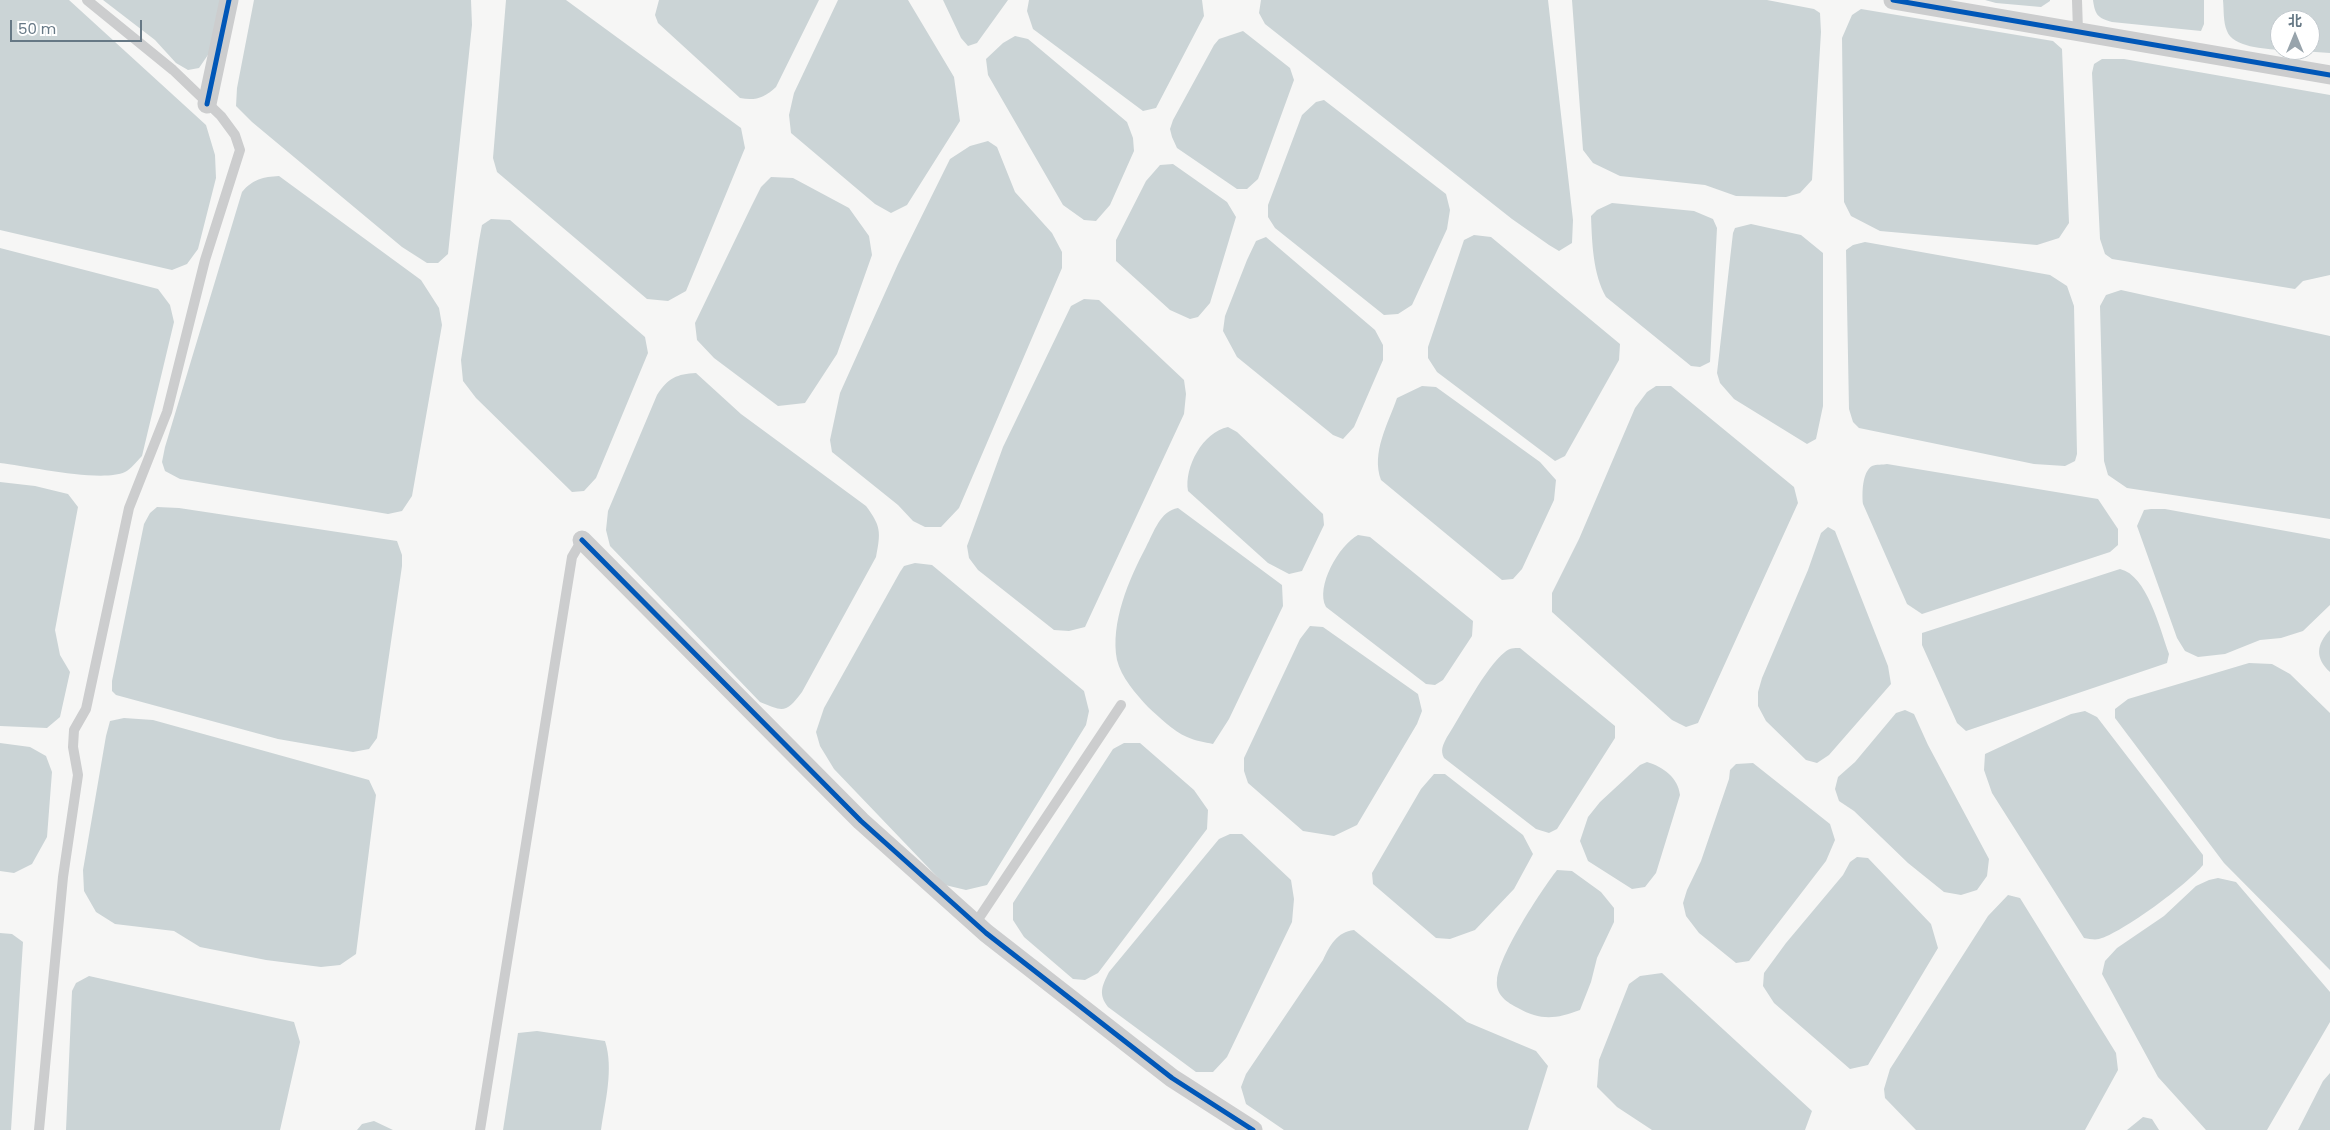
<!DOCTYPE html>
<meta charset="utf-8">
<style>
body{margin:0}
#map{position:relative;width:2330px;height:1130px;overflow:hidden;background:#f6f6f5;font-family:Poppins,"Noto Sans SC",sans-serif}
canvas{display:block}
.north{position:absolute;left:2270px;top:10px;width:50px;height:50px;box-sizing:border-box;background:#fff;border:1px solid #c2c9ce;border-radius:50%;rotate:0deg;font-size:14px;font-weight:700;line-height:20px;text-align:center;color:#667885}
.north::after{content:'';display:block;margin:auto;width:18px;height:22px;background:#98a4ac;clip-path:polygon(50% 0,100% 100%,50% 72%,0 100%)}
.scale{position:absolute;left:10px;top:20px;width:132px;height:22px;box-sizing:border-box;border:2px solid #667885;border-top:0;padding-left:6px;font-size:15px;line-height:18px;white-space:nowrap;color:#667885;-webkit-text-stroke:4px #fff;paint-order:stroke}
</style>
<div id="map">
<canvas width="2330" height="1130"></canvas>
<div class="north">北</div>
<div class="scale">50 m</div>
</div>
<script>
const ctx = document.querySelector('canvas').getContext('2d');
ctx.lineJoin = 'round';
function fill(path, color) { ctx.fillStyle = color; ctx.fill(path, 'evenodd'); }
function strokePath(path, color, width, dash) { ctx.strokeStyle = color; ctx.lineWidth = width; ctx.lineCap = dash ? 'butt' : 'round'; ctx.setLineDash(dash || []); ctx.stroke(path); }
fill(new Path2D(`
 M0 0H69L206 125 215 155 216 178 198 249 187 264 172 270 0 230Z
 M103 0H222L214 46 199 68 188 70 176 63 155 40Z
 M254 0H471L472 25 448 254 438 263H427L402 247 252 122 236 106 237 88Z
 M506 0H566L741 128 745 148 686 291 668 301 647 299 497 172 493 158Z
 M659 0H819L776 87C764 98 755 101 740 98L658 23 655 15Z
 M838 0H908L954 77 960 121 907 205 891 213 875 204 791 133 789 115 794 93Z
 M943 0H1008L977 43 968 46 961 38Z
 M1029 0H1202L1204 16 1156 108 1143 111 1033 29 1027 11Z
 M1261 0H1548L1573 220 1572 243 1559 251 1549 245 1512 219 1265 24 1259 13Z
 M1572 0H1767L1814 9 1820 13 1821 32 1812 180 1800 193 1786 197 1736 196 1705 185 1620 176 1593 163 1583 150Z
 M1985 0H2050V1L2041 7 1996 3Z
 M2093 0H2204V24L2201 31 2112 22C2098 18 2095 15 2093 0Z
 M2223 0H2330V53L2287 50H2310V20H2280V50C2266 49 2232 47 2227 31 2223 22 2224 10 2223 0Z
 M1861 9 2053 41 2062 49 2069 223 2059 238 2037 245 1880 231 1851 216 1844 202 1842 38 1852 15Z
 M1243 31 1290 68 1294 80 1258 179 1247 189H1237L1177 148 1172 137 1170 129 1173 120 1214 45 1219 39Z
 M1015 36 1028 39 1127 122 1133 138 1134 151 1110 205 1096 221 1084 220 1063 205 988 75 986 59 1003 43Z
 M2102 59H2124L2330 95V275L2303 281 2295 289 2112 259 2105 254 2100 239 2092 73 2094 64Z
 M1324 100 1446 194 1450 210 1447 229 1412 305 1398 314 1384 315 1275 228 1268 217V205L1302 115 1316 102Z
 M988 141 997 147 1015 192 1052 233 1062 252V268L959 508 941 527H925L913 521 898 505 832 452 830 440 840 393 898 264 950 159 970 146Z
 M1173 164 1227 202 1236 217 1210 303 1198 317 1190 319 1170 310 1116 261V240L1146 181 1160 165Z
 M279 176 421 280 439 308 442 325 412 496 402 511 388 514 180 479 165 471 162 462 165 447 242 192C253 179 263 177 279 176Z
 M771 177 793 178 849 208 869 236 872 255 837 354 805 403 778 406 714 358 697 340 695 323 751 207 761 187Z
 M1612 203 1694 211 1713 219 1717 228 1710 362 1700 367 1691 366 1606 297C1593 274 1592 243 1591 216L1597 210Z
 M491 219 510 220 645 337 648 353 596 478 584 491 572 492 476 398 463 381 461 360 479 241 482 225Z
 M1751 224 1801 235 1823 253V406L1816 439 1807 444 1734 399 1720 383 1717 373 1733 233 1735 228Z
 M1474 235 1491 237 1620 344 1619 360 1565 456 1555 461 1437 372 1428 358V347L1464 240Z
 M1266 237 1375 330 1383 345V360L1354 427 1343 439 1333 435 1237 357 1223 331 1225 316 1247 260 1256 241Z
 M1865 242 2050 275 2067 286 2074 306 2077 454 2075 461 2065 466 2034 464 1859 428 1853 422 1849 409 1846 250 1853 245Z
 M0 248 158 289 170 305 174 322 142 456C137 461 131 469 125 472 101 483 28 466 0 463Z
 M2121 290 2330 336V519L2127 488 2108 475 2104 461 2100 306 2106 295Z
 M1084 299 1099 300 1184 380 1186 394 1184 414 1085 627 1069 631 1054 630 978 570 969 558 967 546 1003 447 1071 306Z
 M696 373 741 414 866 506C881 526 881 532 876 557L802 692C786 713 784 712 760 702L610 546 606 530 608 511 657 395C668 378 677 374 696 373Z
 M1422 386 1436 387 1540 462 1556 480 1554 500 1522 569 1513 579 1502 580 1381 480C1371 453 1388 424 1397 398Z
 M1656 386H1671L1794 487 1798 503 1698 723 1686 727 1672 720 1552 612V593L1579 539 1635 408 1647 392Z
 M1228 427 1237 432 1323 514 1324 525 1302 571 1289 574 1268 563 1188 491C1184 467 1203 432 1228 427Z
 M1887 464 2098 499 2118 529V545L2110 552 1922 614 1907 604 1863 504C1862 494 1862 472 1872 466 1876 464 1883 465 1887 464Z
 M0 482 35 486 68 494 78 507 55 630 60 655 70 672 60 717 47 728 0 726Z
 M157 507 179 508 397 541 402 555V566L377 738 369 749 353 752 278 739 116 695 112 691V681L144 524 150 513Z
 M1178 508 1282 585 1283 606 1229 719 1213 744C1205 742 1195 741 1187 737 1173 731 1159 717 1148 707 1136 694 1121 677 1117 660 1110 623 1129 579 1146 547 1154 532 1160 511 1178 508Z
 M2151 509H2165L2330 539V605L2303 631 2281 638 2260 640 2225 654 2198 657 2185 651 2177 638 2137 526 2144 510Z
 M1828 527 1835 531 1888 666 1891 684 1829 755 1817 763 1806 760 1766 721 1758 706V692L1762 678 1808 570 1821 533Z
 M1358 535 1370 537 1473 621 1472 636 1443 680 1435 685 1426 684 1326 607C1315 587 1339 545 1358 535Z
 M915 563 932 565 1084 691 1089 711 1086 725 987 885 966 890 945 885 834 769 820 746 816 732 824 708 900 572 904 566Z
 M2120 569C2147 575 2160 629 2169 654L2167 663 1966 731 1957 723 1922 645V633Z
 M1310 626 1323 627 1418 694 1422 711 1417 724 1357 825 1334 836 1303 831 1248 783 1244 771V758L1300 639Z
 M2330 630V672C2315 658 2316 645 2330 630Z
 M1520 648 1615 726V738L1557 829 1549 833 1536 829 1444 758C1440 750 1443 745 1447 737 1462 714 1485 668 1505 652 1509 648 1514 648 1520 648Z
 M2249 663 2272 664 2290 674 2330 713V970L2224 863 2115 718V709L2128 699Z
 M1905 710 1914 714 1928 745 1989 859 1987 876 1977 890 1961 895 1944 892 1908 863 1854 811 1839 801 1835 789 1838 777 1855 762 1896 713Z
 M2085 711 2097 717 2203 855V865C2188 884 2122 933 2099 939 2095 940 2089 939 2084 938L1992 793 1984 770 1985 754 2071 714Z
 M124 718 153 720 369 780 376 795 356 954 340 965 321 967 266 960 200 947 174 931 115 924 96 912 84 891 83 870 106 736 110 721Z
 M0 743 30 747 46 756 52 772 47 837 32 864 14 873 0 871Z
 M1124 743H1140L1194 790 1208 810 1207 829 1098 973 1085 980 1073 979 1024 937 1013 920V903L1113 749Z
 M1647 762C1663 767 1678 777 1680 795L1656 873 1645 887 1632 889 1588 861 1580 841 1588 817 1600 802 1640 765Z
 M1753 763 1830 824 1835 840 1826 861 1749 961 1736 963 1699 933 1686 916 1683 903 1687 890 1701 861 1729 779 1730 770 1736 764Z
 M1434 774H1445L1523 835 1533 854 1514 889 1475 930 1450 939 1436 938 1373 884 1372 873 1421 789Z
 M1230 834H1242L1291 880 1294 899 1292 922 1227 1057 1213 1072H1196L1108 1007C1098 994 1102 986 1109 972L1219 839Z
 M1857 857 1868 858 1931 924 1938 948 1868 1065 1850 1069 1774 1003 1763 986 1764 973 1786 943 1843 875 1850 862Z
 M1557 870 1572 871 1601 892 1614 908V922L1597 958 1591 982 1580 1010C1556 1019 1541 1021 1518 1008 1508 1003 1495 995 1497 980 1499 955 1540 892 1557 870Z
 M2218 878 2236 882 2330 992V1022L2267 1130H2206L2158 1077 2102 974 2105 961 2117 948 2164 916 2196 886 2209 880Z
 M2008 895 2020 898 2116 1053 2118 1070 2085 1130H1916L1885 1098 1884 1089 1890 1069 1988 916Z
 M1354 930 1467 1022 1536 1051 1548 1066 1528 1130H1284L1246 1104 1241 1087 1246 1074 1323 960C1330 945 1337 932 1354 930Z
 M0 933 12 934 23 942 11 1130H0Z
 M1662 973 1812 1111 1805 1130H1652L1617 1107 1597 1087 1599 1060 1629 984 1640 976Z
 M89 976 294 1022 300 1042 280 1130H66L72 991 76 983Z
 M537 1031 605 1041C614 1069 605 1102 601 1130H503L518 1033Z
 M2330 1073V1130H2298L2323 1081Z
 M2143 1117 2152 1119 2159 1130H2127Z
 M374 1121 393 1130H357L362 1124Z`), '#cbd4d6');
strokePath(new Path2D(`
 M2077 0 2078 31
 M975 924 1121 705
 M39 1130 63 877 78 775 73 747 74 730 86 709 129 508 167 412 205 260 240 150 235 135 221 116 173 70 87 0
 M480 1130 572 557 582 540`), '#cccdce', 10);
strokePath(new Path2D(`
 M1893 0 2330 75
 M207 104 229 0
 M582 540 861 821 986 933 1172 1078 1253 1130`), '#cccdce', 19);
strokePath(new Path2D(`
 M1893 0 2330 75
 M207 104 229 0
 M582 540 861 821 986 933 1172 1078 1253 1130`), '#0057b8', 5);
</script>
